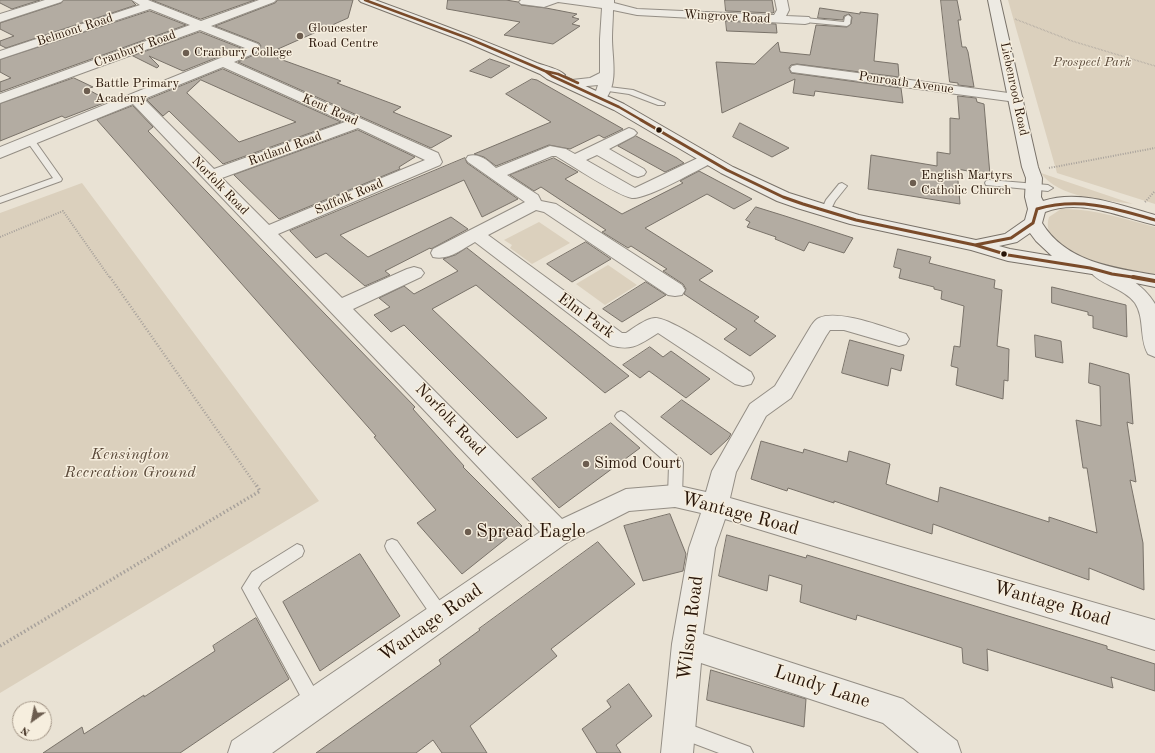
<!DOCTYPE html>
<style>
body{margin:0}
#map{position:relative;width:1155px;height:753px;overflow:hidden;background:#e9e2d4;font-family:"Old Standard TT",serif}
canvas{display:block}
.north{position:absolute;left:12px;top:701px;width:40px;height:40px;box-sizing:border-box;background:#f6eede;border:1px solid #a49788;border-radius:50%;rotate:213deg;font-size:11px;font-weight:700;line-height:16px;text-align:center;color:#281508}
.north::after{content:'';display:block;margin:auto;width:14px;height:18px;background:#6c5d4f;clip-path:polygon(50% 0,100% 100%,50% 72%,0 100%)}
</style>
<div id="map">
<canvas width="1155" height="753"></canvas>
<div class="north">N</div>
</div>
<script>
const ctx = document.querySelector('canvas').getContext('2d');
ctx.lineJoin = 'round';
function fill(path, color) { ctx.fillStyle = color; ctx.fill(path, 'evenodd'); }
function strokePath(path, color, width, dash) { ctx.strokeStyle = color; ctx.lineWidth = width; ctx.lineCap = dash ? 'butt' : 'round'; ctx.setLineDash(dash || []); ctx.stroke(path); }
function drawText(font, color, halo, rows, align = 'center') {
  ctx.font = font + ' "Old Standard TT",serif'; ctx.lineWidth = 3; ctx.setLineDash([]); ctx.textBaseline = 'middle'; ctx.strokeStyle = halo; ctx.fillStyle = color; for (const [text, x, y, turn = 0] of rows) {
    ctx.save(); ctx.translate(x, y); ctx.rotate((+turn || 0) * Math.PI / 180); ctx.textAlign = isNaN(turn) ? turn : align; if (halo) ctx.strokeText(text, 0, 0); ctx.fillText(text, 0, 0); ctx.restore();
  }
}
fill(new Path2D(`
 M1008 0H1155V204L1057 173Z
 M1041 173 1133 204C1105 200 1058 198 1041 173Z
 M82 183 319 501 0 693V213Z
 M1061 209C1093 208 1124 219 1155 227V274C1130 270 1036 257 1049 217Z
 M539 222 570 243 532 264 510 248 512 245 504 240Z
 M608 265 637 285 605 305 576 284Z`), '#dbd0bd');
const building = new Path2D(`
 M0 0H40L12 9 0 3Z
 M64 0H131L136 5 6 48 0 45V41L14 36 0 29V23L61 3Z
 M152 0H255L201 19Z
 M278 0H353L348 18 278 49 289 52 277 58 341 81 337 83 401 107 393 112 452 136 431 148 238 62 256 54 261 46 259 43 215 26 275 3Z
 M448 0H506L518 2 521 5 546 8 577 14 572 17 579 19 572 24 580 26 553 44 504 35 520 22 447 9Z
 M725 0H772L774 12 773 13 726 11Z
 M941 0H957L961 20H958L962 47H966L968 52 974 87 958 85V83L950 82Z
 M820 8 860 14V12L878 14 874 61 898 64 899 77 797 64 791 65 789 68 791 73 901 88 903 103 815 91 814 96 793 93 795 79 722 113 716 62 755 64 778 42 780 52 810 55 816 25 847 27 851 24 852 17 849 14 844 16 843 20 818 18Z
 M150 11 186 25 0 92V82L11 78 0 72V60Z
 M726 21 776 24 777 33 727 31Z
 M200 32 241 48 183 71 149 56 159 66 157 68 133 56Z
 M490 59 510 66 491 78 470 71Z
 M223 69 341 122 223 164 169 111 163 116 147 100ZM201 80 239 97 296 122 239 142 187 93Z
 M74 78 93 87 87 89 109 101 65 118 62 116 0 141V104Z
 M532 79 537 80 623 129 604 138 599 135 570 149 549 145 496 166 484 157 474 154 551 122 506 94Z
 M958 96 976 98 977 102 984 104 990 175 957 169 960 204 868 189 871 155 937 166V152L950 154V118L959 119Z
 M133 106 153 127 148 131 415 407 413 409 464 466 463 467 522 526 462 574 417 523 436 510 374 437 376 436 97 120Z
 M740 123 789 148 772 157 733 137Z
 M358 130 415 157 399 167 400 169 279 219 234 175Z
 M636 136 677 158 684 163 665 172 618 146Z
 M465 158 467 163 518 199 482 217 464 180 340 235 368 257 451 217 468 229 431 249 430 248 385 271 390 275 365 286 326 253 316 258 290 231Z
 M554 158 578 172 565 179 622 214 683 183 680 181 699 171 752 199 734 209 707 194 645 228 713 271 699 280 759 317 754 321 776 336 750 356 724 339 737 329 684 294 686 289 683 284 663 271 667 269 631 246 628 248 602 232 606 230 541 187 534 191 510 175Z
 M756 207 785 216 853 238 844 253 809 242 804 251 775 239 776 237 747 227 750 222 746 220Z
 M586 242 611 259 572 282 547 264Z
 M467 248 575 333 629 376 605 393 476 285 432 309 547 418 517 438 404 325 391 332 374 315 390 307 379 298 404 286 414 294 458 271 443 259 455 255Z
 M898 249 931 257 929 263 995 280 994 288 1002 290 997 346 1009 349 1008 381 1004 380 1003 399 956 385 958 368 951 366 954 346 960 347 964 306 941 299 942 291 934 289V287L899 278 901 269 894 267Z
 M646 282 666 295 622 322 603 309Z
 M1052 287 1126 305 1127 337 1093 328V316L1088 315V312L1052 303Z
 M1035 335 1061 341 1063 363 1036 357Z
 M850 340 904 355 901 371 891 368 888 386 842 373Z
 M650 347 663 357 671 351 710 379 686 398 649 371 640 378 623 365Z
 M1090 363 1129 374 1133 424 1127 422 1136 482 1130 480 1143 543 1144 590 1089 568V580L933 524 932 534 834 501V503L788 488 787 491 751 479 761 441 803 453 804 449 847 462 849 451 890 464 886 484 938 502 940 487 1049 522V517L1097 533 1087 468H1083L1076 420 1101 426 1100 386 1089 383Z
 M682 400 731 434 728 439 711 455 661 417Z
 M611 423 640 448 559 508 532 479Z
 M670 514 686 554 683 571 643 581 624 526Z
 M727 535 806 558 807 555 1107 646V649L1155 664V691L1111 677 1113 688 987 649 988 671 963 663 962 648 857 615 856 620 800 602 802 585 769 575 767 591 719 576Z
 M598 542 635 584 551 649 557 656 470 726 487 753H442L433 740 416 753H316L441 664 439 660 480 630 479 629Z
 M360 554 400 616 320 671 283 602Z
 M256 618 289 679 180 753H43L82 727 84 734 144 695V697L215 651 213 646Z
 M711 670 806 699 804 727 707 700Z
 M629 684 652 716 616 745 621 753H597L582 729 611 707 607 701Z`);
fill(building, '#b3aca2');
strokePath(building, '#797269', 1);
const lane = new Path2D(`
 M848 15 851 17 850 24 847 26 805 22 802 20 805 18 844 22 845 17Z
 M601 86 633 90 665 103 664 105H658L629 94 601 90Z
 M27 138H33L62 179 61 181 0 203V197L53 178 26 140Z
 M989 180 1048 185 1053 188 1048 191 986 185 985 183 986 181Z
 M842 183 847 186 835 201 829 213 826 214 823 213 821 211 826 200 839 184Z
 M621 411 625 413 681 459 683 463 682 496 680 500 675 502 670 500 668 496 669 465 617 419 615 416 617 413Z
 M392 539 397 541 447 611 449 616 447 621 441 624 435 621 387 551 385 546 387 541Z
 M297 544 302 546 304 551 302 556 262 582 258 588 320 698 323 704 320 710 314 713 308 710 242 588 252 572Z
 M680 721 750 747 753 753H719L674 736 671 730 674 724Z`);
const street = new Path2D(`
 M45 0H63L61 2 0 22V14Z
 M132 0H148L201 21 259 0H276L274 2 211 26 258 44 260 47 255 53 234 62 438 153 442 162 440 165 278 234 342 298 407 269 414 267 421 269 424 273 421 277 353 309 562 519 626 489 675 485 706 492 712 471 750 404 775 386 811 326C813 323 816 319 819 318 839 309 886 328 906 334L909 339 906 344 899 346 844 330H830L826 336 791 398 766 416 736 472 730 498 1155 620V650L725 519 715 548 703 634 903 699 957 741 961 753H919L883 723 701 663 693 753H661L672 644 689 548 701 513 675 507 629 511 568 542 272 753H228L232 741 540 532 133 104 0 158V147L245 48 200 30 0 103V94L190 25 150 9 0 59V51L140 5ZM223 67 345 122 214 169 144 99ZM358 128 425 160 269 225 222 178Z
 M521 0H614V3L637 9 774 15 777 10 775 0H787L789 10 786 16 809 17 811 20 809 23 805 24 637 15 613 10C613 19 612 29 612 38 612 57 618 81 607 97L602 98 597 97 595 94 598 85 577 87 572 86 570 83 572 80 590 78 600 73V39L602 8 558 2 544 7 521 4 519 2Z
 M797 65 1016 94 1021 95 1023 98 1021 101 1016 102 792 72 790 69 792 66Z
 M629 128 634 130 637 133 634 136 609 149 644 169 646 172 644 175 638 177 632 175 597 155 586 160 635 188 702 156 708 154 714 156 716 159 714 162C697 170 648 199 632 198 618 196 571 165 556 156H552L507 175 538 195 541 201 556 204 682 285 685 290 682 295 675 296 668 295 544 212 536 210 488 235 622 333H626C634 328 646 318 655 318 673 318 733 361 751 372L754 378 751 384 743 386 735 384 658 333C640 344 632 352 610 345L475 242C462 249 448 261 433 257L431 253 433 249 525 202 468 162 466 159 468 156C480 153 488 161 496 168L550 146 566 149 575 154Z
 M1099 265C1120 270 1144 285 1155 304V357L1148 354C1139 339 1145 318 1135 303 1124 288 1098 284 1090 271L1092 267Z`);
const secondary = new Path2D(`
 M359 0H375C430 20 484 40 537 63 545 66 560 69 565 75L564 76 624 104 733 167 789 193 859 215 976 240 1005 234 1025 220 1028 209 1025 197 1026 178 1022 167 988 0H1000L1038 167 1042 178 1041 197 1043 201C1080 189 1119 205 1155 215V225C1120 217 1081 198 1045 212L1042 223C1066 262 1113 268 1155 275V287L1092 274 1008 261 971 250 850 224 797 208 777 201 721 173 614 110 547 79 540 74 466 42 361 2ZM1030 233 1036 241 1052 256 1010 249 999 246 1017 242Z`);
strokePath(lane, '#948e85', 2);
strokePath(street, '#948e85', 2);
strokePath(secondary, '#797269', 2);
strokePath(new Path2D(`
 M1015 19 1072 41 1155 66`), '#a7a19b', 1.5, [0.5, 1]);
strokePath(new Path2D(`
 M1049 168 1155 148
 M1145 202 1155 191
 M0 237 63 211 110 278`), '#a7a19b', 2, [1, 1.5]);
strokePath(new Path2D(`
 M110 277 255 484`), '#a7a19b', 2.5, [1, 2]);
strokePath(new Path2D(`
 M0 646 260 491 255 483`), '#a7a19b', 3.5, [1.5, 2.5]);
fill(lane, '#edeae3');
fill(street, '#edeae3');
fill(secondary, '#edeae3');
strokePath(new Path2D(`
 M365 0 470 39 545 71 558 74 578 83
 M545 71 552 76 619 107 643 121`), '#7a4b2a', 2.5);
strokePath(new Path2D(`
 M641 120 727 170 783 197 803 204 856 220 975 245 1008 255 1090 268 1112 274 1139 278
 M975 245 1011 238 1033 223 1037 209C1079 197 1114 208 1155 220`), '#7a4b2a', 3);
strokePath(new Path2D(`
 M1133 277 1155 281`), '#7a4b2a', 4);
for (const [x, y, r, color] of [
 [300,36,4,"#6c5d4f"],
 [186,53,4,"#6c5d4f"],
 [87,91,4,"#6c5d4f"],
 [659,130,3.5,"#281508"],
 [913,183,4,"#6c5d4f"],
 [1004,254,3.5,"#281508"],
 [586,464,4,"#6c5d4f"],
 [468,532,4,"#6c5d4f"]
]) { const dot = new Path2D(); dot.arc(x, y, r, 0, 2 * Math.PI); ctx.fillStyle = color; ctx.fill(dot); strokePath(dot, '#f6eede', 1.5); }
drawText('13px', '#281508', '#f6eede', [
 ["Wingrove Road",727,17,3],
 ["Belmont Road",75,30,-18],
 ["Cranbury Road",135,49,-20],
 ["Penroath Avenue",906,83,8],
 ["Liebenrood Road",1014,89,78],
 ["Kent Road",330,110,24],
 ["Rutland Road",285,149,-20],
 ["Norfolk Road",220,186,46],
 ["Suffolk Road",349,197,-23]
]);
drawText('13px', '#281508', '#f6eede', [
 ["Gloucester",308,29],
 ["Road Centre",308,44],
 ["Cranbury College",194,53],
 ["Battle Primary",95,84],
 ["Academy",95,99],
 ["English Martyrs",921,176],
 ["Catholic Church",921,191]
], 'left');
drawText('italic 13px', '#5a4939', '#f6eede', [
 ["Prospect Park",1092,63]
]);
drawText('16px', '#281508', '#f6eede', [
 ["Elm Park",586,316,36],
 ["Norfolk Road",450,420,46]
]);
drawText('italic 16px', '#5a4939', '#f6eede', [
 ["Kensington",130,455],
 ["Recreation Ground",130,473]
]);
drawText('16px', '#281508', '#f6eede', [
 ["Simod Court",594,464]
], 'left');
drawText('19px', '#281508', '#f6eede', [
 ["Wantage Road",740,514,15],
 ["Wantage Road",1052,604,16],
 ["Wantage Road",431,623,-35],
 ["Wilson Road",691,628,-83],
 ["Lundy Lane",822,687,18]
]);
drawText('19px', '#281508', '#f6eede', [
 ["Spread Eagle",476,532]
], 'left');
</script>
